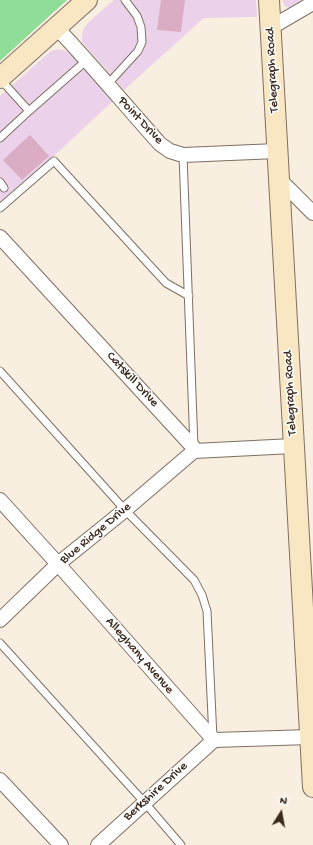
<!DOCTYPE html>
<style>
body{margin:0}
#map{position:relative;width:313px;height:845px;overflow:hidden;background:#f9efe0;font-family:"Gochi Hand",sans-serif}
canvas{display:block}
.north{position:absolute;left:261px;top:793px;width:40px;height:40px;-webkit-text-stroke:3px #fff;paint-order:stroke;rotate:11deg;font-size:11px;font-weight:700;line-height:16px;text-align:center;color:#3b2a1e}
.north::after{content:'';display:block;margin:auto;width:14px;height:18px;background:#3b2a1e;clip-path:polygon(50% 0,100% 100%,50% 72%,0 100%)}
</style>
<div id="map">
<canvas width="313" height="845"></canvas>
<div class="north">N</div>
</div>
<script>
const ctx = document.querySelector('canvas').getContext('2d');
ctx.lineJoin = 'round';
function fill(path, color) { ctx.fillStyle = color; ctx.fill(path, 'evenodd'); }
function strokePath(path, color, width, dash) { ctx.strokeStyle = color; ctx.lineWidth = width; ctx.lineCap = dash ? 'butt' : 'round'; ctx.setLineDash(dash || []); ctx.stroke(path); }
function drawText(font, color, halo, rows, align = 'center') {
  ctx.font = font + ' "Gochi Hand",sans-serif'; ctx.lineWidth = 3; ctx.setLineDash([]); ctx.textBaseline = 'middle'; ctx.strokeStyle = halo; ctx.fillStyle = color; for (const [text, x, y, turn = 0] of rows) {
    ctx.save(); ctx.translate(x, y); ctx.rotate((+turn || 0) * Math.PI / 180); ctx.textAlign = isNaN(turn) ? turn : align; if (halo) ctx.strokeText(text, 0, 0); ctx.fillText(text, 0, 0); ctx.restore();
  }
}
fill(new Path2D(`
 M114 0H256L257 17 204 18 124 90 82 42V35L84 28 89 22Z
 M282 0H303L297 5 289 8 285 6Z
 M58 49 66 51 73 56 114 100 55 155 0 204V96L51 51Z`), '#ecd1ea');
fill(new Path2D(`
 M0 0H67L0 61Z`), '#90dc99');
fill(new Path2D(`
 M161 0H185L181 32 157 30Z
 M30 135 49 156 22 180 3 160Z`), '#dbadc4');
const service = new Path2D(`
 M107 85 138 51 142 42 141 27 137 16 125 0
 M29 111 87 60
 M0 138 29 111 1 80
 M183 155 194 447
 M0 182 4 188
 M0 208 54 161 166 283 189 296
 M0 371 125 510 194 580 202 595 207 611 213 738
 M0 643 145 803 181 845`);
const minor = new Path2D(`
 M56 27C92 65 125 105 160 144L170 151 183 155 277 151
 M270 28 313 3
 M279 179 313 213
 M0 237 194 448V451
 M194 451 293 446
 M0 500 58 564 214 740 310 737
 M0 620 58 564 125 510 194 451
 M0 780 61 845
 M98 845 214 740`);
const secondary = new Path2D(`
 M269 0 313 787
 M0 78 87 0`);
strokePath(service, '#7e6f62', 9);
strokePath(minor, '#7e6f62', 16);
strokePath(secondary, '#7e6f62', 22);
strokePath(service, '#fff', 7);
strokePath(minor, '#fff', 14);
strokePath(secondary, '#f9e7c3', 20);
drawText('13px', '#3b2a1e', '#fff', [
 ["Telegraph Road",273,70,-93],
 ["Point Drive",140,121,47],
 ["Catskill Drive",132,380,47],
 ["Telegraph Road",291,393,-93],
 ["Blue Ridge Drive",96,534,-40],
 ["Alleghany Avenue",139,656,49],
 ["Berkshire Drive",156,792,-42]
]);
</script>
